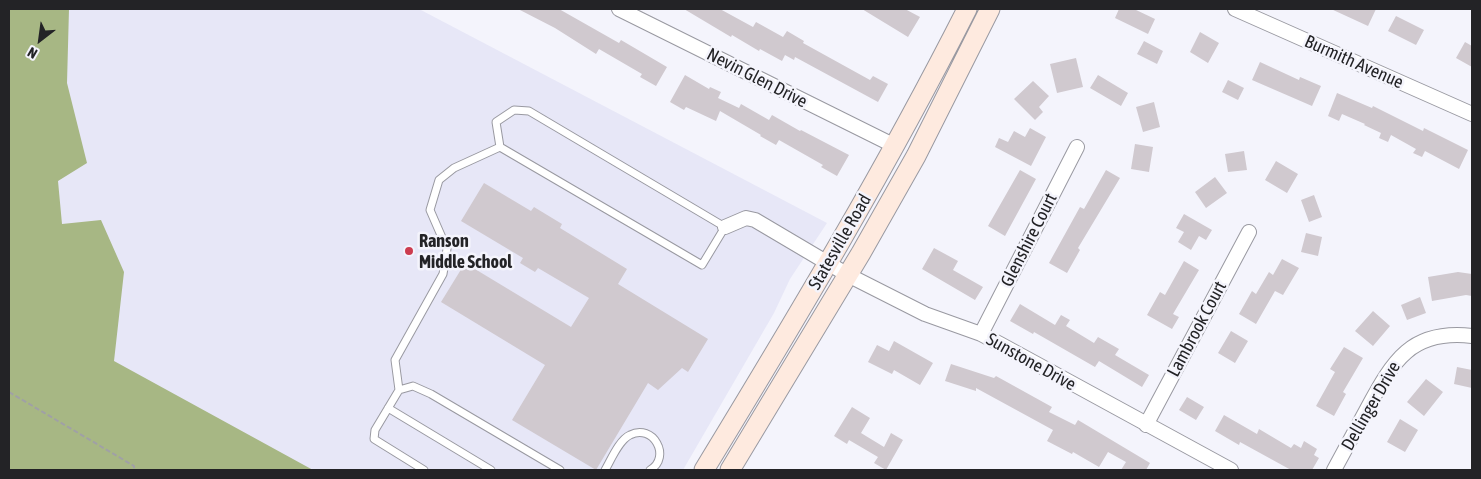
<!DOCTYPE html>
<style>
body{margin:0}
#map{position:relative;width:1481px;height:479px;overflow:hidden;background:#f4f4fc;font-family:"Asap Condensed",sans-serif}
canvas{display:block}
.frame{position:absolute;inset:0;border:10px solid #232326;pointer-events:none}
.north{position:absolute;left:15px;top:15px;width:50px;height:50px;-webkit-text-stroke:4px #f4f4fc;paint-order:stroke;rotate:210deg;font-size:14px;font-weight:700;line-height:20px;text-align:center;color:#232326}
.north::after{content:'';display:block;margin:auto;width:18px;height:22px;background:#232326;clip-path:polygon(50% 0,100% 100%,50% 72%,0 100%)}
</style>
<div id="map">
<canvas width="1481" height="479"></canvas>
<div class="frame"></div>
<div class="north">N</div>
</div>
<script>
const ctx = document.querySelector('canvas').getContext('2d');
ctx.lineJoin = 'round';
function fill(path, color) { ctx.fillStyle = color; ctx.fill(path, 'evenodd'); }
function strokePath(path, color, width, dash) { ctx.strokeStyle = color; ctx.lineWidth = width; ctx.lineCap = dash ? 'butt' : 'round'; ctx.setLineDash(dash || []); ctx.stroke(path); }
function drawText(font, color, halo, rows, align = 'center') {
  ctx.font = font + ' "Asap Condensed",sans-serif'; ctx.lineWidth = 5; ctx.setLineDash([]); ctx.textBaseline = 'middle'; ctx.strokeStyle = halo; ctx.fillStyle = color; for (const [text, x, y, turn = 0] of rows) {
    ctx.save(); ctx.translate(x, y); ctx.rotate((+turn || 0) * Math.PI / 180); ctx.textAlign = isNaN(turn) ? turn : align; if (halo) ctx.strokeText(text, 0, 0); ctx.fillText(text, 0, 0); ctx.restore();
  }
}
fill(new Path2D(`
 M11 9H419L827 223 790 279 774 313 683 470H284L9 328V13Z`), '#e7e7f7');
fill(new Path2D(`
 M9 9H69L67 83 87 163 58 181 62 224 101 220 124 272 114 361 313 470H9Z`), '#a7b784');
fill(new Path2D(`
 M518 9H559L619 43 621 40 667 67 656 86 640 77 642 74 599 49 596 54 555 28Z
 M684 9H720L753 27 756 22 783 37 787 31 804 41 803 43 870 80 873 76 888 84 878 102 795 57 794 60 785 55 782 61 760 49 759 51 732 35 731 37Z
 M862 9H905L920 17 908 37Z
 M1119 9H1134L1155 19 1148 34 1115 18Z
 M1331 9H1376L1368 26Z
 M1396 16 1424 30 1416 45 1388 31Z
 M1200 32 1219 43 1208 63 1190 52Z
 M1144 41 1163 51 1157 64 1137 54Z
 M1465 42 1472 46V67L1456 58Z
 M1076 58 1083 87 1057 93 1050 64Z
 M1260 62 1299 80 1300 77 1321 86 1312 106 1252 80Z
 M685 75 709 89 710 87 721 92 718 98 739 108 741 104 769 120 772 115 800 131 801 130 849 155 837 176 821 167 823 165 779 140 776 145 760 136 761 135 720 111 716 121 686 107 684 110 670 102Z
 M1098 75 1128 93 1121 106 1090 88Z
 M1228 80 1244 88 1238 100 1222 92Z
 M1033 81 1049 96 1039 107 1043 112 1035 120 1014 99Z
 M1337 93 1372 108 1373 106 1423 131 1424 128 1468 150 1459 169 1425 151 1422 157 1413 153 1416 149 1391 135 1388 142 1379 138 1381 133 1364 125 1365 124 1342 114 1339 121 1328 116Z
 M1154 102 1160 127 1143 132 1136 107Z
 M1030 128 1046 137 1031 166 995 147 999 138 1008 142 1014 131 1025 137Z
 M1135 144 1153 147 1149 172 1131 169Z
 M1244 151 1247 170 1228 172 1225 154Z
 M1276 161 1298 174 1287 193 1265 180Z
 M1020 170 1036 179 1005 236 988 226Z
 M1106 170 1120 178 1078 248 1080 250 1067 273 1049 263 1080 207 1084 209Z
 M1215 177 1227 193 1206 208 1195 192Z
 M484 183 531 211 534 207 562 224 560 228 627 269 618 284 708 339 688 372 682 368 658 390 648 383 596 470 512 420 545 365 441 302 465 263 571 327 589 298 538 268 535 272 520 263 523 258 461 221Z
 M1314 195 1322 217 1309 222 1301 200Z
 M1184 214 1212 230 1206 240 1199 236 1191 250 1178 242 1184 232 1176 228Z
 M1306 233 1322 237 1318 256 1301 252Z
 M934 248 958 261 953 270 983 287 975 300 922 269Z
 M1282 259 1299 268 1283 295 1275 291 1256 324 1239 314 1252 291 1256 294 1269 272 1273 275Z
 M1184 261 1199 270 1173 314 1179 317 1172 329 1147 315 1160 292 1165 295Z
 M1458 272 1472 274V296L1466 295 1432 301 1428 277Z
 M1420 297 1426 313 1407 320 1401 305Z
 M1020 304 1055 325 1061 315 1070 320 1066 326 1094 343 1098 337 1119 349 1115 355 1149 375 1142 387 1099 361 1095 367 1034 332 1033 334 1010 321Z
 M1373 311 1390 326 1373 346 1355 331Z
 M1231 331 1248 341 1235 363 1218 353Z
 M894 341 933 363 920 385 894 370 892 374 868 362 877 345 889 351Z
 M1344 347 1363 358 1343 392 1346 394 1334 416 1316 406 1335 372 1330 369Z
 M951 364 994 378 996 376 1052 407 1049 412 1075 425 1078 420 1150 463 1146 470H1121L1126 462 1108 452 1099 467 1073 452 1072 454 1047 441 1053 430 976 388V391L945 381Z
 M1457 367 1472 370V388L1454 384Z
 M1426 379 1443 392 1424 416 1407 402Z
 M1187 397 1204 407 1196 420 1179 410Z
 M852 407 870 418 861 433 884 447 891 433 903 440 886 470 874 463 878 457 849 440 847 444 834 436Z
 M1224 415 1257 434 1259 429 1291 448 1294 444 1301 448 1304 441 1317 449 1314 455 1319 458 1312 470H1291L1240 442 1239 445 1215 431Z
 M1400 419 1418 430 1405 452 1387 442Z`), '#d0c9cf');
const lane = new Path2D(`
 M514 110 529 111 725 227 702 265 500 147 496 122Z
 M399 390 395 360 443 274 447 249 430 210 439 180 454 168 500 147
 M388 408 491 470
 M424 470 374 439 375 430 399 390 413 386 431 394 560 470
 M605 470C611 460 619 440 630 435 653 423 672 457 650 470`);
const street = new Path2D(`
 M619 9 895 146
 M1235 9 1472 114
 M725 227 746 218 755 220 848 275 925 314 981 334 1000 344 1231 470
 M981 334 1077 147
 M1146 425 1249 232
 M1334 470C1345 450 1356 429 1367 409 1393 361 1411 329 1472 336`);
const secondary = new Path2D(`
 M704 470C796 319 887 167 967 9
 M730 470 861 253 916 156 990 9`);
strokePath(lane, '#9999a1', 9);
strokePath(street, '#9999a1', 16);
strokePath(secondary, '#9999a1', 21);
strokePath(new Path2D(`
 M9 392 134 466V470`), '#a0a0a6', 2, [5, 2.5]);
strokePath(lane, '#fff', 7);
strokePath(street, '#fff', 14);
strokePath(secondary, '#feeadf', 19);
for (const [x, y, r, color] of [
 [409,251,5,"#cc3c4f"]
]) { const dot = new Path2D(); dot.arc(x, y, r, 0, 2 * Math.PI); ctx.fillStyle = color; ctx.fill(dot); strokePath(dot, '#f4f4fc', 2); }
drawText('18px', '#232326', '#f4f4fc', [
 ["Burmith Avenue",1354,62,24],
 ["Nevin Glen Drive",757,78,27],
 ["Glenshire Court",1029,240,-63],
 ["Statesville Road",840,242,-60],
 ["Lambrook Court",1197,329,-62],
 ["Sunstone Drive",1031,362,29],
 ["Dellinger Drive",1371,406,-60]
]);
drawText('bold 18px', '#232326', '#f4f4fc', [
 ["Ranson",419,241],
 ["Middle School",419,262]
], 'left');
</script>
